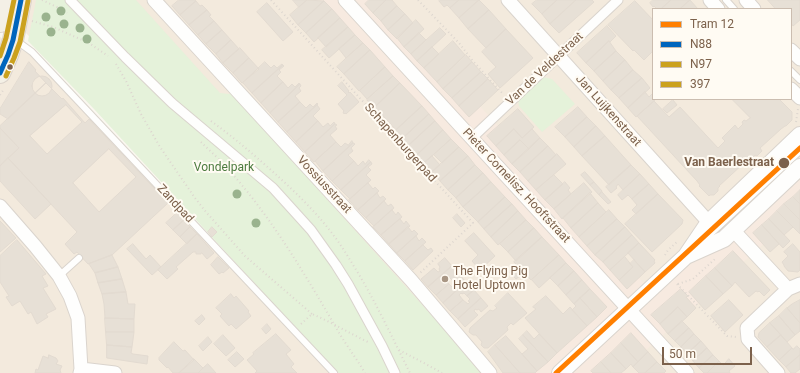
<!DOCTYPE html>
<style>
body{margin:0}
#map{position:relative;width:800px;height:373px;overflow:hidden;background:#faf7ef;font-family:Roboto,sans-serif}
canvas{display:block}
.legend{position:absolute;left:652px;top:8px;width:140px;height:92px;box-sizing:border-box;background:#fffbf3;border:1px solid #cbbdb0;margin:0;padding:5px 7px;list-style:none;font-size:12px;color:#7c614b}
.legend li{display:flex;align-items:center;gap:8px;height:20px}
.legend b{width:20px;border:1px solid #cbbdb0}
.scale{position:absolute;left:662px;top:347px;width:90px;height:18px;box-sizing:border-box;border:2px solid #7c614b;border-top:0;padding-left:5px;font-size:12px;line-height:14px;white-space:nowrap;color:#7c614b;-webkit-text-stroke:3px #fffbf3;paint-order:stroke}
</style>
<div id="map">
<canvas width="800" height="373"></canvas>
<ul class="legend">
<li><b style="height:5px;background:#ff7f00"></b>Tram 12</li>
<li><b style="height:5px;background:#0065bd"></b>N88</li>
<li><b style="height:5px;background:#cba11e"></b>N97</li>
<li><b style="height:5px;background:#cba11e"></b>397</li>
</ul>
<div class="scale">50 m</div>
</div>
<script>
const ctx = document.querySelector('canvas').getContext('2d');
ctx.lineJoin = 'round';
function fill(path, color) { ctx.fillStyle = color; ctx.fill(path, 'evenodd'); }
function strokePath(path, color, width, dash) { ctx.strokeStyle = color; ctx.lineWidth = width; ctx.lineCap = dash ? 'butt' : 'round'; ctx.setLineDash(dash || []); ctx.stroke(path); }
function drawText(font, color, halo, rows, align = 'center') {
  ctx.font = font + ' Roboto,sans-serif'; ctx.lineWidth = 4; ctx.setLineDash([]); ctx.textBaseline = 'middle'; ctx.strokeStyle = halo; ctx.fillStyle = color; for (const [text, x, y, turn = 0] of rows) {
    ctx.save(); ctx.translate(x, y); ctx.rotate((+turn || 0) * Math.PI / 180); ctx.textAlign = isNaN(turn) ? turn : align; if (halo) ctx.strokeText(text, 0, 0); ctx.fillText(text, 0, 0); ctx.restore();
  }
}
fill(new Path2D(`
 M0 0H800V373H341L0 5ZM653 9H791V99H653Z
 M0 37 44 63 331 373H0Z`), '#f3eadd');
fill(new Path2D(`
 M311 0H382L653 293 800 162V211L621 373H514L592 302Z`), '#f7eae0');
fill(new Path2D(`
 M36 0H136L220 93 229 94 231 93 444 329 480 372V373H337L94 109 28 41Z
 M542 77 552 79 575 104 542 132 519 106 518 99Z`), '#e5f2da');
const building = new Path2D(`
 M179 0H195L196 1 180 15 172 6Z
 M293 0H307L299 7Z
 M307 0 324 1 298 25 290 15Z
 M369 0H386L373 13 365 4Z
 M386 0H392L397 6 381 21 373 13Z
 M440 0H459L450 8 447 5 444 7 439 1Z
 M459 0H479L459 18 450 8Z
 M479 0 489 10 468 29 459 18Z
 M537 0H557L542 14 532 4Z
 M557 0H576L550 24 542 14Z
 M576 0H592L594 2 559 33 550 24Z
 M653 0H671L661 9H657L654 6 653 7 650 3Z
 M671 0H690L680 9H661Z
 M690 0 698 9H680Z
 M768 0H800V20L793 26 791 23V9H776Z
 M196 1 200 6 202 5 207 10 189 25 180 15Z
 M324 1 332 9 306 33 298 25Z
 M635 1 653 20V51L644 60 634 50 633 51 608 25Z
 M267 3 293 32 283 41 257 12Z
 M397 6 405 14 388 30 381 21Z
 M332 9 340 18 314 42 306 33Z
 M207 10 211 15 209 16 214 21 198 35 189 25Z
 M489 10 506 29 486 48 468 29Z
 M405 14 413 23 397 39 388 30Z
 M340 18 348 27 326 47 318 38Z
 M416 20 424 29 404 47 397 38Z
 M214 21 222 30 206 44 198 35Z
 M607 26 616 36 610 42 609 41 586 63 577 53Z
 M348 27 355 35 329 58 322 50Z
 M440 28 446 34 417 61 411 54Z
 M506 29 533 58 500 88 488 74 496 67 482 52Z
 M222 30 231 40 216 54 206 44Z
 M419 33 426 40 411 54 404 47Z
 M355 35 363 43 346 58 339 49Z
 M231 40 239 49 223 63 216 54Z
 M453 41 465 55 437 82 424 68Z
 M609 41 616 51 594 71 586 63Z
 M363 43 370 50 344 74 337 67Z
 M432 47 439 54 424 68 417 61Z
 M240 48 249 58 233 73 223 63Z
 M370 50 385 67 359 91 344 74Z
 M616 51 625 60 603 81 594 71Z
 M466 55 472 62 443 89 437 82Z
 M249 58 259 69 242 83 233 73Z
 M625 60 633 70 611 90 603 81Z
 M29 62 36 70 35 71 46 83 8 119 0 114V109Z
 M265 62 271 68 274 65 277 68 282 64 283 65 252 93 243 83Z
 M472 62 481 72 452 98 443 89Z
 M283 65 284 66 279 70 281 72 277 76 283 82 261 103 252 93Z
 M385 67 393 76 367 99 360 91Z
 M633 70 642 78 619 98 611 90Z
 M481 72 488 79 459 106 452 98Z
 M393 76 400 83 374 108 367 100Z
 M32 86a10 10 0 1 1 20 0a10 10 0 1 1-20 0Z
 M642 78 650 88 628 108 619 98Z
 M488 79 498 90 469 117 459 106Z
 M283 82 288 88 292 84 295 87 299 83 300 84 270 113 261 103Z
 M342 82 349 91 348 92 349 93 350 92 359 102 346 114 345 113 344 114 343 112 344 111 338 104 347 95 338 86Z
 M46 83 62 99 63 98 85 123 89 119 168 203 112 255 88 264 77 252 74 254 65 244 77 232 8 158 19 148 0 128V126ZM66 105 82 122 47 154 30 136ZM109 149 136 177 99 212 73 183Z
 M400 83 422 106 396 130 375 107Z
 M300 84 301 86 299 88 301 91 295 96 300 102 278 122 270 113Z
 M645 92 649 97 653 93V99H656L636 117 628 108Z
 M732 99H779L792 112V120L786 126H785L781 129 760 148 762 151 757 156 755 155 746 165 744 163 719 186H720L718 188V191L714 195H710L709 196 699 186 700 185 697 181 637 116 654 101 669 117 680 107 718 148 725 141 722 138 735 125 738 129 743 124 742 122 744 120 746 121 750 118Z
 M673 100 677 105 667 113 663 109Z
 M300 102 306 108 310 104 313 107 317 103 318 104 287 132 278 122Z
 M317 105 320 109 313 116 318 121 296 142 287 132Z
 M422 106 429 114 402 139 395 131Z
 M578 107 587 117 565 137 555 127Z
 M518 109 534 127 522 138 514 129 496 146 487 136Z
 M429 114 435 121 408 146 402 139Z
 M587 117 596 126 574 147 565 137Z
 M318 121 323 127 328 123 330 126 334 122 335 124 305 152 296 142Z
 M435 121 443 130 417 155 408 146Z
 M335 124 337 125 335 126 337 129 330 135 336 142 314 162 305 152Z
 M596 126 605 136 582 156 574 147Z
 M0 128 19 148 0 166Z
 M514 129 522 138 532 129 540 138 529 149 520 140 504 155 496 146Z
 M443 130 451 139 424 163 417 155Z
 M605 136 631 165 609 185 582 156Z
 M540 138 548 146 520 172 512 164Z
 M451 139 459 147 442 163 434 155Z
 M520 140 529 149 512 164 504 155Z
 M352 141 353 143 323 171 315 161 336 142 341 147 345 143 348 145Z
 M353 143 355 144 351 148 353 151 348 155 354 161 332 181 323 171Z
 M548 146 556 155 528 181 520 172Z
 M459 147 468 156 440 181 432 172Z
 M557 154 566 164 536 190 528 181Z
 M432 156 440 165 432 172 424 163Z
 M468 156 475 165 448 190 440 181Z
 M8 158 51 204 35 219 0 181V166Z
 M369 160 371 162 341 190 332 181 354 161 358 166 363 161 365 164Z
 M371 162 372 164 368 167 371 170 366 175 371 180 350 199 341 190Z
 M475 165 483 173 456 198 448 190Z
 M631 165 640 174 623 190 618 184 616 187 617 188 611 193 606 187Z
 M585 172 594 182 590 185 581 175Z
 M483 173 491 182 463 207 456 198Z
 M640 174 649 184 632 199 628 195 622 200 618 195Z
 M554 175 563 184 545 200 536 190Z
 M491 182 505 197 478 222 463 207Z
 M565 182 570 188 568 190 571 194 554 209 545 200Z
 M594 182 602 191 599 195 590 185Z
 M368 183 373 189 375 187 379 191 358 210 349 200Z
 M584 183 592 192 562 219 554 209Z
 M649 184 658 194 636 214 632 210 637 205 632 199Z
 M800 190V204L793 197Z
 M602 192 611 202 608 204 599 195Z
 M377 193 380 198 383 196 386 199 366 218 358 210Z
 M590 193 598 203 571 228 563 218Z
 M658 194 683 220 682 224 652 252 625 224Z
 M505 197 512 204 484 229 478 222Z
 M793 197 800 204V220L784 204Z
 M384 201 388 206 391 204 394 208 374 226 366 218Z
 M598 203 606 212 579 237 571 228Z
 M512 204 518 211 491 237 484 229Z
 M784 204 800 220V234L777 211Z
 M392 210 396 215 398 212 402 217 381 235 373 227Z
 M609 210 617 219 587 246 579 237Z
 M518 211 526 220 498 245 491 237Z
 M777 211 793 227 784 235 769 219Z
 M177 213 184 220 173 230 166 223Z
 M457 214 465 223 461 227 453 218Z
 M400 219 404 224 406 221 410 226 389 244 381 235Z
 M617 219 625 227 595 255 587 246Z
 M769 219 790 241 783 248 762 225Z
 M184 220 190 227 180 237 173 230Z
 M526 220 534 228 508 252 500 244Z
 M0 221 16 238 0 252Z
 M762 225 779 244 770 252 753 233Z
 M190 227 197 234 187 244 180 237Z
 M212 227 217 232 212 237 208 232Z
 M408 227 412 232 414 230 418 234 397 253 389 244Z
 M625 227 632 235 603 262 595 255Z
 M534 228 542 237 516 261 508 252Z
 M474 233 495 256 480 270 472 261 478 255 465 241Z
 M197 234 214 253 207 259 202 253H201V254H196V252H193L176 267 178 269 167 279 158 270Z
 M632 235 639 243 610 270 603 262Z
 M416 236 419 241 422 238 426 242 405 261 397 253Z
 M542 237 559 255 531 280 514 262Z
 M17 240 46 274 42 276 48 286 43 288 56 309 46 314 48 317 37 324 31 312 28 314 20 301 12 306 6 297 9 296 0 282V256Z
 M639 243 655 260 654 261 655 263 645 272 628 253Z
 M133 244 146 259 150 255 161 267 152 275 127 249Z
 M793 244 800 252V270L798 272 788 271 784 266V265L782 262 788 256 784 252Z
 M423 245 428 250 431 248 433 251 413 270 405 261Z
 M733 251 770 290 764 296 759 291 758 292 756 291 749 297 735 282 732 286 715 268Z
 M112 255 118 267 95 273 89 264Z
 M559 255 566 263 539 288 532 280Z
 M218 257 229 268 223 273 222 272 219 274 211 265Z
 M625 257 633 267 619 280 610 270Z
 M445 258 452 266 428 287 421 279 434 268 438 272 440 271 439 269 440 267 438 264Z
 M634 260 645 272 627 289 619 280 633 267 630 264Z
 M566 263 574 271 558 286 550 278Z
 M452 266 459 274 452 280 449 277 448 278 447 277 445 279 449 284 436 295 428 287Z
 M118 267 122 279 98 283 95 273Z
 M514 267 521 275 516 279 509 272Z
 M715 268 732 286 723 294 706 276Z
 M574 271 582 280 566 295 558 286Z
 M459 274 466 282 443 303 436 295 449 284 453 288 455 286 454 285 455 283 452 280Z
 M706 276 723 294 705 310 689 292Z
 M122 279 126 292 102 294 98 283Z
 M582 280 590 289 574 304 566 295Z
 M466 282 474 290 467 296 464 293 462 294 461 293 459 295 463 300 450 311 443 303Z
 M590 289 607 307 597 317 580 298Z
 M681 289 688 296 686 297 696 308 687 317 678 307 660 324 651 315Z
 M474 290 481 298 458 319 450 311 463 300 468 304 470 302 468 301 470 299 467 296Z
 M126 292 128 304H135L134 319 105 318 104 304 102 294Z
 M508 293 527 313 513 325 511 323 507 327 508 330 488 348H484L481 345 482 342 476 335H473L469 332 470 328 490 310 493 311 497 308 495 306Z
 M231 294 234 298 236 296 249 311 248 312 251 316 236 329 231 324 229 326 220 316 222 314 216 308Z
 M546 296 563 314 570 307 587 326 557 353 525 318 536 309 533 307Z
 M481 298 488 306 481 312 479 309 477 310 475 309 474 311 478 315 465 327 458 319Z
 M580 298 597 317 587 326 572 310 576 306 574 304Z
 M729 300 743 315 725 332 711 316Z
 M800 300V323L787 308 792 304Z
 M678 307 687 317 668 334 660 324Z
 M787 308 800 323V331L795 335 779 316Z
 M202 315 205 319 199 325 195 321Z
 M779 316 795 335 787 342 770 323Z
 M105 318 134 319V332H106Z
 M682 321 689 328 675 341 668 334Z
 M770 323 781 335 767 347 758 337 759 333Z
 M267 324 271 329 266 334 262 329Z
 M689 328 694 334 681 347 675 341Z
 M527 331 534 339 539 334 557 353 548 362 523 335Z
 M106 332H134L132 347 107 345Z
 M631 333 648 352 638 362 621 343Z
 M276 334 291 350 286 354 294 364 291 367 297 373H255L257 371 247 360 254 354 253 353Z
 M694 334 701 341 687 354 681 347Z
 M223 335 235 348 226 356 214 344Z
 M523 335 548 362 537 371 522 354 528 349 519 339Z
 M781 335 792 348 779 360 767 347Z
 M506 336 537 371 535 373H520L495 345Z
 M208 337 212 342 203 351 199 346Z
 M701 341 707 348 693 361 687 354Z
 M174 342 183 351 185 350 194 360 179 373H173L168 367 167 368 159 360V358Z
 M621 343 638 362 633 367 631 364 626 369 611 353Z
 M107 345 132 347 131 353 133 354 148 356 147 364 107 358Z
 M495 345 520 373H503L488 352Z
 M797 346 800 349V355L786 367 779 360 792 348 793 349Z
 M707 348 713 355 699 368 693 361Z
 M237 352 244 359 235 367 228 360Z
 M648 352 657 362 645 373H639L633 367Z
 M611 353 626 369 621 373H611L601 362Z
 M49 355 56 358 58 361 56 364 62 366 60 370 61 373H35L36 369 38 370 43 356 48 358Z
 M713 355 719 361 707 373H704L699 368Z
 M800 355V369L795 373H791L786 367Z
 M194 359 203 368 198 373H179Z
 M729 359 735 366 729 371 730 373H707L719 361 723 365Z
 M601 362 611 373H593L591 371Z
 M657 362 666 371 664 373H645Z
 M208 364 216 373H198L203 368Z`);
fill(building, '#e7e0d6');
strokePath(building, '#e3dbd1', 1);
const service = new Path2D(`
 M726 0 734 9
 M16 41 21 44 32 52 334 373
 M791 71 800 80
 M704 240 800 151
 M59 276 79 258`);
const pedestrian = new Path2D(`
 M70 0 125 57 172 103 273 188 311 230 336 265 348 284 382 346 395 373
 M472 138 618 0`);
const minor = new Path2D(`
 M154 0 411 280 490 373
 M345 0 687 373
 M508 0 704 217 709 222
 M710 0 718 9
 M746 0 754 9
 M791 50 800 59
 M791 89 800 98
 M0 206 35 246 59 276 70 296 78 318 81 369 80 373
 M733 230 788 289
 M81 369 115 373
 M778 373 748 339 747 328 788 289 800 284`);
const tertiary = new Path2D(`
 M686 256 709 222 800 135
 M560 373 686 256 724 239 800 167`);
const primary = new Path2D(`
 M0 22 5 0
 M0 73 8 55 13 40 21 0`);
strokePath(service, '#dad4cd', 8);
strokePath(pedestrian, '#dad4cd', 11);
strokePath(minor, '#dad4cd', 15);
strokePath(tertiary, '#dad4cd', 18);
strokePath(primary, '#dbd3cb', 22);
strokePath(new Path2D(`
 M42 0 59 8 67 13
 M271 0 473 223 420 273
 M418 0 459 43 473 61 503 94
 M32 21 53 27 89 43 108 56
 M116 64 126 81 141 114 160 147 195 198 206 212 245 256 312 314
 M0 95 4 89
 M211 121C229 134 246 148 263 163 296 192 328 222 350 260 373 296 391 335 410 373
 M796 122 798 109
 M201 142C212 153 225 164 235 177 274 222 304 273 334 324 343 341 355 356 365 373
 M665 255 668 250 678 241
 M677 284 727 336 736 337
 M678 284 693 279 715 259
 M301 324 312 314C331 322 349 333 368 342
 M399 350 424 363 442 373`), '#ddd6cf', 2, [1, 3]);
strokePath(service, '#fefefd', 6);
strokePath(pedestrian, '#fefefd', 9);
strokePath(minor, '#fefefd', 13);
strokePath(tertiary, '#fefefd', 16);
strokePath(primary, '#f4f0e6', 20);
strokePath(new Path2D(`
 M0 73 8 55 13 40 21 0`), '#0065bd', 5);
strokePath(new Path2D(`
 M6 76 14 58 20 42 28 1`), '#cba11e', 5);
strokePath(new Path2D(`
 M0 56 6 38 14 0`), '#cba11e', 5);
strokePath(new Path2D(`
 M556 373 800 148`), '#ff7f00', 5);
ctx.fillStyle = '#9ab38e';
for (const [x, y] of [
 [61,11],
 [46,17],
 [64,24],
 [80,28],
 [51,32],
 [87,39],
 [237,194],
 [256,223]
]) { ctx.beginPath(); ctx.arc(x, y, 4.5, 0, 2 * Math.PI); ctx.fill(); }
for (const [x, y, r, color] of [
 [10,67,3.5,"#7c614b"],
 [784,163,6,"#7c614b"],
 [445,279,4,"#a89684"]
]) { const dot = new Path2D(); dot.arc(x, y, r, 0, 2 * Math.PI); ctx.fillStyle = color; ctx.fill(dot); strokePath(dot, '#fffbf3', 1.5); }
drawText('12px', '#7c614b', '#fffbf3', [
 ["Van de Veldestraat",545,69,-43],
 ["Jan Luijkenstraat",608,111,48],
 ["Schapenburgerpad",400,143,48],
 ["Vossiusstraat",324,185,47],
 ["Pieter Cornelisz. Hooftstraat",516,186,47],
 ["Zandpad",175,204,47]
]);
drawText('bold 12px', '#7c614b', '#fffbf3', [
 ["Van Baerlestraat",774,163]
], 'right');
drawText('12px', '#4c7b3f', '#fffbf3', [
 ["Vondelpark",224,168]
]);
drawText('12px', '#7c614b', '#fffbf3', [
 ["The Flying Pig",453,272],
 ["Hotel Uptown",453,286]
], 'left');
</script>
